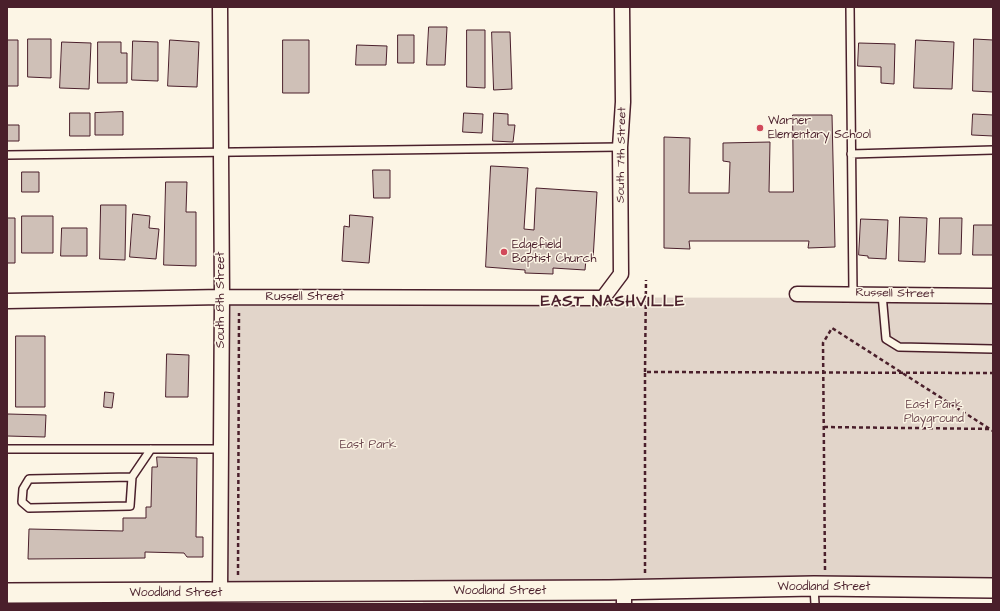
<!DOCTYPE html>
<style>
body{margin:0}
#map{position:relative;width:1000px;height:611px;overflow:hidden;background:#fcf5e5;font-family:"Architects Daughter",sans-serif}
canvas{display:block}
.frame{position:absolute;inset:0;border:8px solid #4a1f2b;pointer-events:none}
</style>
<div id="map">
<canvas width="1000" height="611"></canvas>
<div class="frame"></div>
</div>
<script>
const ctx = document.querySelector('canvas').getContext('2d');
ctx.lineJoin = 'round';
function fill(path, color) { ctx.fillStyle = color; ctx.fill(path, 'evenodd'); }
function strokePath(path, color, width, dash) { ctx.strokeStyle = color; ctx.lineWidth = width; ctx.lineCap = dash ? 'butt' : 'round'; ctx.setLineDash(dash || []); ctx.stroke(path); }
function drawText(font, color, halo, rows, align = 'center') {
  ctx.font = font + ' "Architects Daughter",sans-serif'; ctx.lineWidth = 3; ctx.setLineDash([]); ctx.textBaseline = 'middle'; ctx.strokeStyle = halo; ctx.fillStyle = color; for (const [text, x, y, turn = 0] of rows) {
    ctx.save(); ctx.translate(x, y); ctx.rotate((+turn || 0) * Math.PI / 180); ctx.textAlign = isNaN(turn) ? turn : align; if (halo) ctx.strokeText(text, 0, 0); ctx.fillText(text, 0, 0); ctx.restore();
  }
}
fill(new Path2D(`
 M624 590V604H423L422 591Z
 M7 593H220V604H7Z`), '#eee5d7');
fill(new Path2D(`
 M222 297 993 298V590L220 593Z`), '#e2d5ca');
const building = new Path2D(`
 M429 27H447L445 65H427Z
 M467 30H485V88L467 87Z
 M492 32H510L512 89 494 90Z
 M398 35H414V63H398Z
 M28 39H51V78L28 77Z
 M974 39 993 40V92L973 91Z
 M7 40H18V86H7Z
 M170 40 199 42 197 87 168 86Z
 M283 40H309V93H283Z
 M916 40 954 42 952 89 914 88Z
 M133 41 158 42V81L132 80Z
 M62 42 91 43 89 89 60 88Z
 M98 42H121V53H127V83H98Z
 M859 43 895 44 894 84 881 83V67L858 66Z
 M357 45 387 46 386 65H356Z
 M123 112V135H95V113Z
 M70 113H90V136H70Z
 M464 113 483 114 482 133 463 132Z
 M494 113 508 114V125H515L513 142 493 141Z
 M973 114 993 115V136L972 135Z
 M793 115H832L835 247 808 248 809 241H689L690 249 664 248V137L690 138 689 193H729L730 162 723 161V143L770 142 769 192H793Z
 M7 125H19V141H7Z
 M491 166 528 168 524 229 534 230 536 188 597 192 593 260 586 259 585 270 553 268V274L525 273V270L486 267Z
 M373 170H390V198H374Z
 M22 172H39V192H22Z
 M166 182H187L186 212H196V266L164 265Z
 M101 205H126L125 260 100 259Z
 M133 214 150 216 149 228 159 229 156 259 130 257Z
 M350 215 373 217 369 263 342 261 344 226 349 227Z
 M22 216H53V253H22Z
 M900 217 927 218 925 262 899 261Z
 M7 218H15V263H7Z
 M940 218H962L961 254H939Z
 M861 219 888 220 886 259 868 258V256L859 255Z
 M974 225H993V255H973Z
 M62 228H87V256H61Z
 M16 336H45V407H16Z
 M167 354 189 355 188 397H166Z
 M105 392 114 393 112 408 104 407Z
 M8 414 46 415 45 437 7 436Z
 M157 457 197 458 196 537H203V557H187L184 553 145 552V558L28 559 29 529 123 531V518H146V507H151L152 467H157Z`);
fill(building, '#cfc0b7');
strokePath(building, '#4a1f2b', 1);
const lane = new Path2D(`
 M850 7 853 293
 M851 154 993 150
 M7 155 620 147
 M882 294 886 339 899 347 993 349
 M7 449H220
 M132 477 29 479 23 489 22 502 29 508 130 506 132 477 151 449
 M814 587 815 604`);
const street = new Path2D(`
 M797 294 993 296
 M7 301 222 297 603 298 621 274 620 147 623 102 622 7
 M624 590V604
 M220 593 222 297 220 7`);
const secondary = new Path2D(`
 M7 593 609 590 814 586 993 588`);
strokePath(lane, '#4a1f2b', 10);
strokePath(street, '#4a1f2b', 17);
strokePath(secondary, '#4a1f2b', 22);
strokePath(new Path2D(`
 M645 372 646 280
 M824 427 993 429
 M825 570 823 343 832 328 993 431
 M645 573V372L993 373
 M238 575 239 313`), '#4a1f2b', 2.5, [4, 3]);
strokePath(lane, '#fcf5e5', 7);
strokePath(street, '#fcf5e5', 14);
strokePath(secondary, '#fcf5e5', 19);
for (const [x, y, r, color] of [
 [760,128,4,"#d1495b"],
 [504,252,4,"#d1495b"]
]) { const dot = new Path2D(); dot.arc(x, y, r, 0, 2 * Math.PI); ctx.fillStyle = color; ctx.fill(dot); strokePath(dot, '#fcf5e5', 1.5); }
drawText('12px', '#4a1f2b', '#fcf5e5', [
 ["Warner",768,121],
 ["Elementary School",768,135],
 ["Edgefield",512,245],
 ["Baptist Church",512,259]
], 'left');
drawText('12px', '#4a1f2b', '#fcf5e5', [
 ["South 7th Street",622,155,-89],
 ["Russell Street",895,294,1],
 ["Russell Street",305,297],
 ["South 8th Street",221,300,-90],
 ["Woodland Street",824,587],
 ["Woodland Street",500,591],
 ["Woodland Street",176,593]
]);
drawText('12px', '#704c53', '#fcf5e5', [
 ["East Park",934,405],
 ["Playground",934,419],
 ["East Park",368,445]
]);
ctx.letterSpacing = '1px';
drawText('bold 16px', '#4a1f2b', '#fcf5e5', [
 ["EAST NASHVILLE",613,303]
]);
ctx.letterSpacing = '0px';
</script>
